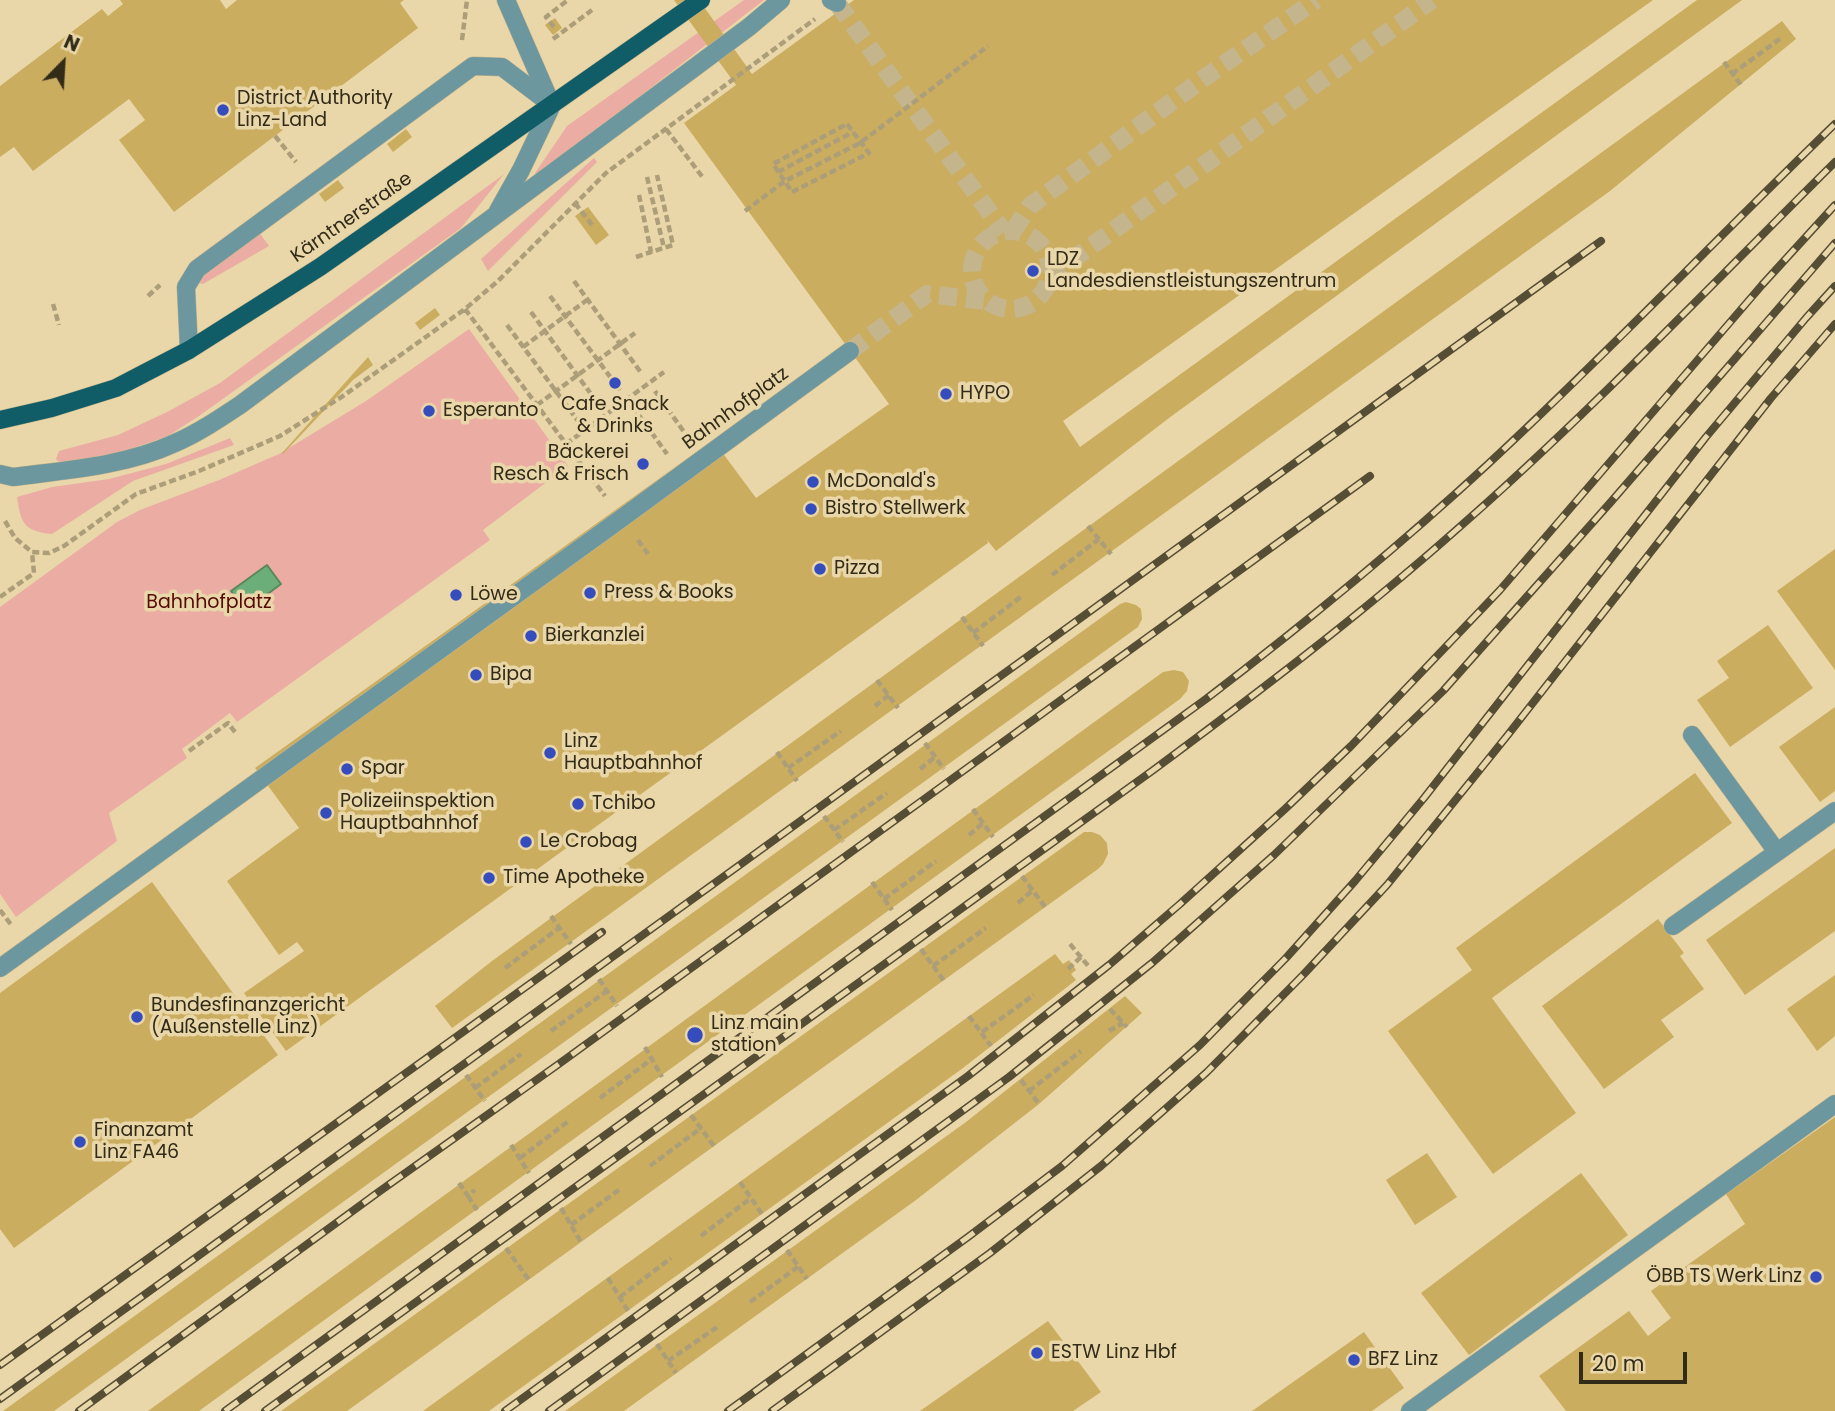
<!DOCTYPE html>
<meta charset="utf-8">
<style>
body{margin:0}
#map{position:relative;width:1835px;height:1411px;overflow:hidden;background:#e9d7a9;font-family:Poppins,sans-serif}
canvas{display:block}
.north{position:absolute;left:28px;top:28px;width:70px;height:70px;-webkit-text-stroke:5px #e9d7a9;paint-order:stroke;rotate:24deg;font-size:19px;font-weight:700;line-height:28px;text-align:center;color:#312b18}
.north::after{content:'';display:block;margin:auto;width:24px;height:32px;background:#312b18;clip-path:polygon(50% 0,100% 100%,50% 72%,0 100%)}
.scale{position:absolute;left:1579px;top:1352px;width:108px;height:32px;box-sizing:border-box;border:4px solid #312b18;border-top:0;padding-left:9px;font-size:21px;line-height:24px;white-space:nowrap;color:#312b18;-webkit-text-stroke:5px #e9d7a9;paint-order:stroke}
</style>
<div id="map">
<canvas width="1835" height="1411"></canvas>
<div class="north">N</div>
<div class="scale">20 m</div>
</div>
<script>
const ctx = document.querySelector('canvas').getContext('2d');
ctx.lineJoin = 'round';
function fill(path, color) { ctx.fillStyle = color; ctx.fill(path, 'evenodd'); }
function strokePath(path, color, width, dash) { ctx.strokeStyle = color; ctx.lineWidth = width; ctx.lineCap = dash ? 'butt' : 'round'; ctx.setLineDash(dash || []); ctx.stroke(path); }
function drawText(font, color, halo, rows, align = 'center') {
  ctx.font = font + ' Poppins,sans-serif'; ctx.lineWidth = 7; ctx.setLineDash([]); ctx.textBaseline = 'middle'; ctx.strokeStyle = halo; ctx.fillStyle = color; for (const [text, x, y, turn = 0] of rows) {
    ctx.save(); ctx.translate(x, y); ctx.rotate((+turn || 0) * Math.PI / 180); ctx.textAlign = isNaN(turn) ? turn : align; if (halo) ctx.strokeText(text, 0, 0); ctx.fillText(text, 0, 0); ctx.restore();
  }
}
fill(new Path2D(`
 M744 0H764L537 176 535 173 567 126Z
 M594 158 597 162 488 271 481 259Z
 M504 174 461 228 199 416 168 436 145 444 112 455 59 462 56 459 59 451 118 435 167 412 220 383Z
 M259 232 269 246 203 284 199 283V278Z
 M469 329 568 466 483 530 490 540 237 722 230 713 182 749 187 758 109 813 117 841 16 917 0 894V607L117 522 140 510 219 480 279 454 366 401Z
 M230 438 234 445 133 481 52 534C24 531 21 524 17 497L52 487 109 479 166 464Z`), '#ebada3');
const water = new Path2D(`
 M267 565 281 584 246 610 231 591Z`);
fill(water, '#6cae79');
strokePath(water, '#5a875c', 2);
fill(new Path2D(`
 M120 0H220L226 9 237 0H404L400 3 418 28 174 212 119 140 145 120 129 99 33 171 14 147 0 157V86L102 9 108 16 123 4Z
 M674 0H699L752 74 854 0H1653L1063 421 1080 447 1697 0H1742L1169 418 996 551 987 540 988 543 286 1051 244 993 304 951 297 942 279 955 227 881 299 828 255 768 713 440 756 498 889 404 684 123 736 85Z
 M555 18 562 28 553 35 545 25Z
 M1782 21 1796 39 1610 191 452 1028 435 1006 492 961Z
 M406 129 412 137 393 152 387 144Z
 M338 180 344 188 325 202 319 194Z
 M588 207 609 235 596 245 575 216Z
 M435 308 440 315 420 330 415 323Z
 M368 357 373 365 353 380 283 454 282 453Z
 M1835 549V670L1777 591Z
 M1126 602 1136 605 1141 609 1142 619 1138 627 54 1411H3L1120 604Z
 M1768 625 1813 688 1730 747 1697 700 1729 678 1717 661Z
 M1174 670 1183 672 1189 681 1187 691 1180 699 199 1411H148L1163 672Z
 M1835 707V791L1820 802 1779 747Z
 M1695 773 1732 823 1492 998 1576 1113 1493 1174 1388 1031 1472 970 1456 948Z
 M1084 832H1092L1100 835 1107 843 1108 854 1103 864 1098 869 347 1411H281Z
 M1835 848V931L1745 995 1706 940Z
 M152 882 278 1055 14 1248 0 1229V993Z
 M1658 919 1684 953 1680 956 1704 989 1661 1020 1674 1037 1604 1089 1542 1006Z
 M1055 954 1063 964 1069 960 1076 970 1071 974 1076 980 963 1068 762 1214 489 1411H423Z
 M1835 975V1036L1817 1051 1787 1009Z
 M1125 996 1142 1013 1039 1104 916 1200 624 1411H565L966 1122Z
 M1835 1117V1411H1566L1539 1376 1629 1311 1648 1336 1671 1318 1651 1291 1745 1224 1726 1194Z
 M1427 1153 1457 1197 1415 1225 1386 1180Z
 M1581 1173 1628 1235 1469 1355 1421 1293Z
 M1048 1321 1101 1392 1073 1411H920Z
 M1364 1332 1404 1388 1372 1411H1252Z`), '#cbad5f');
strokePath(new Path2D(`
 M837 3 1004 232
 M972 270a39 39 0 1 1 78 0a39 39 0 1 1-78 0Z
 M1013 231 1030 206 1207 76 1316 0
 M1049 278 1068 263 1432 0
 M850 351 927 294 986 301`), '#c4b58c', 18, [18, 9]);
const minor = new Path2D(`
 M506 0 550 101
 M831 0 837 3
 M498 211 521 170 552 105
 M189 350 186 287 197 269 473 66 502 67 552 105
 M0 474 13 477C67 470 125 466 175 443 198 433 219 419 240 405L749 27 781 0
 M1692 735 1777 852
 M1673 926 1835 811
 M0 968 622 518 850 351
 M1410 1411 1835 1104`);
const major = new Path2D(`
 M0 420 52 408 116 388 189 350 320 267 701 0`);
strokePath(minor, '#c4b58c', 19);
strokePath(major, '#c4b58c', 19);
strokePath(new Path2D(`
 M554 27 546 17 568 0
 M553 39 592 10
 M462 40 467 0
 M1724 62 1741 85
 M1732 74 1781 38
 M847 124 869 153 792 192 773 164Z
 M666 129 704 179
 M275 136 296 162
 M778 172 853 132
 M647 177 664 248
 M639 195 651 252 673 245 657 175
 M575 203 592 225
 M745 211 785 181 860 143 988 46
 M636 257 651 252
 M574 281 642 374
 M148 296 160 285
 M550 296 620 390
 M53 304 59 325
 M465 309 605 496
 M531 312 599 405
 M507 325 578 421
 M523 347 587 300
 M655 391 689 439
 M537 405 635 333
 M633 407 667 454
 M566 444 664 372
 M5 521 15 538 32 552 49 553 64 546 136 494 199 471 280 436 343 396 465 309 498 281 606 173 815 19
 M1088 526 1111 554
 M638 540 648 554
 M1052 575 1099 539
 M0 597 34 573 32 552
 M962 617 983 646
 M973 633 1022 596
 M877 680 898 708
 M875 706 889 695
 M925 743 944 769
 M189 751 228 723 235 732
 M777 752 797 781
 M788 768 841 731
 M920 769 935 757
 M973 809 993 837
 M824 816 843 842
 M834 830 887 793
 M969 835 983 823
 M1022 876 1045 907
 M872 882 892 910
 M884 899 936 861
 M1018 903 1033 890
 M0 910 12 926
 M551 916 571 944
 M1070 944 1090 968
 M921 949 944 981
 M933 966 986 928
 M505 968 559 928
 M1068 969 1081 957
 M599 979 617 1006
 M1110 1009 1127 1027
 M969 1016 991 1046
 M551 1031 607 991
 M1109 1031 1123 1023
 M982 1032 1034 995
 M645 1047 662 1077
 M466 1075 485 1101
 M1021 1080 1039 1104
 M475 1088 521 1054
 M1029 1091 1081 1051
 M600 1098 652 1059
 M691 1115 714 1146
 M511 1145 529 1173
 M520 1158 570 1120
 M650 1166 701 1128
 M740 1182 762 1214
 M459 1183 468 1196 475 1190
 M468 1196 477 1210
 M561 1208 581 1242
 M571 1225 620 1189
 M701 1236 751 1198
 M506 1248 529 1280
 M787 1250 807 1279
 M608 1278 628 1311
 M620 1297 671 1258
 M750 1302 799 1266
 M657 1344 676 1373
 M668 1361 720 1325`), '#ac9e79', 4.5, [7, 3.5]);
strokePath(minor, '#6d979e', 18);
strokePath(major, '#115d67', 18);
const rail = new Path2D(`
 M0 1365 602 932
 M0 1399 730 872 1601 241
 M79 1411 380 1191 556 1066 1370 476
 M225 1411 1206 699C1303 625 1397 548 1487 465 1606 355 1718 237 1835 124
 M265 1411 1152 771C1256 694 1359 616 1455 531 1588 415 1710 286 1835 162
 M505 1411 968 1076 1109 965 1180 904 1285 809 1351 746 1500 590 1762 285 1835 205
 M549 1411 1009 1077 1152 963 1274 855 1443 691 1610 503 1835 243
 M728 1411 968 1237 1062 1166 1200 1045 1286 958 1355 881 1424 798 1706 437 1806 318 1835 286
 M772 1411 990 1253 1101 1166 1207 1072 1303 975 1387 885 1507 736 1771 398 1835 324`);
strokePath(rail, '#554d34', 8);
strokePath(rail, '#e9d7a9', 5, [16]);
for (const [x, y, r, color] of [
 [223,110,7,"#354cbd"],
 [1033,271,7,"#354cbd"],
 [615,383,7,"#354cbd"],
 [946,394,7,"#354cbd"],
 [429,411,7,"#354cbd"],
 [643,464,7,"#354cbd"],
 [813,482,7,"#354cbd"],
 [811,509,7,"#354cbd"],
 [820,569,7,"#354cbd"],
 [590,593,7,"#354cbd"],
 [456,595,7,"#354cbd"],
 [531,636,7,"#354cbd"],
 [476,675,7,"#354cbd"],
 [550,753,7,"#354cbd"],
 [347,769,7,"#354cbd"],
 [578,804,7,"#354cbd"],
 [326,813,7,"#354cbd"],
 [526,842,7,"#354cbd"],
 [489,878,7,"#354cbd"],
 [137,1017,7,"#354cbd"],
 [695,1035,9,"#354cbd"],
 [80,1142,7,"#354cbd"],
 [1816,1277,7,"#354cbd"],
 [1037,1353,7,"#354cbd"],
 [1354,1360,7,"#354cbd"]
]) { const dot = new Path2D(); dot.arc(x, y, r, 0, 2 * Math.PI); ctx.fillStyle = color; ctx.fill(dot); strokePath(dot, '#e9d7a9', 2.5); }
drawText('19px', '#312b18', '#e9d7a9', [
 ["District Authority",237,99],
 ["Linz-Land",237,121],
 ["LDZ",1047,260],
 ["Landesdienstleistungszentrum",1047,282],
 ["HYPO",960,394],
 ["Cafe Snack",615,405,"center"],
 ["& Drinks",615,427,"center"],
 ["Esperanto",443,411],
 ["Bäckerei",629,453,"right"],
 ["Resch & Frisch",629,475,"right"],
 ["McDonald's",827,482],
 ["Bistro Stellwerk",825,509],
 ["Pizza",834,569],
 ["Press & Books",604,593],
 ["Löwe",470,595],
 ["Bierkanzlei",545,636],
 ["Bipa",490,675],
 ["Linz",564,742],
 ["Hauptbahnhof",564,764],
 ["Spar",361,769],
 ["Polizeiinspektion",340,802],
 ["Hauptbahnhof",340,824],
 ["Tchibo",592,804],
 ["Le Crobag",540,842],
 ["Time Apotheke",503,878],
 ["Bundesfinanzgericht",151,1006],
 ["(Außenstelle Linz)",151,1028],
 ["Linz main",711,1024],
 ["station",711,1046],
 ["Finanzamt",94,1131],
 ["Linz FA46",94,1153],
 ["ÖBB TS Werk Linz",1802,1277,"right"],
 ["ESTW Linz Hbf",1051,1353],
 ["BFZ Linz",1368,1360]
], 'left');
drawText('19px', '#312b18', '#e9d7a9', [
 ["Kärntnerstraße",352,218,-35],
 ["Bahnhofplatz",736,409,-36]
]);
drawText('19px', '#550a06', '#e9d7a9', [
 ["Bahnhofplatz",209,603]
]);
</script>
